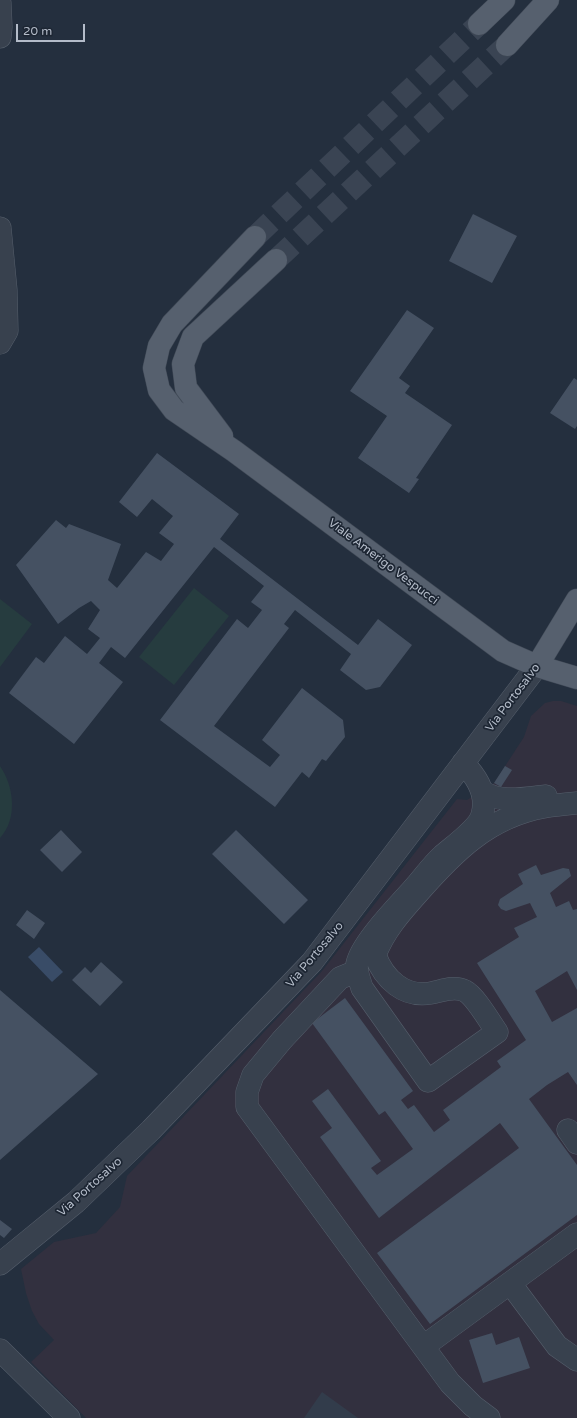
<!DOCTYPE html>
<style>
body{margin:0}
#map{position:relative;width:577px;height:1418px;overflow:hidden;background:#242f3e;font-family:"Varela Round",sans-serif}
canvas{display:block}
.scale{position:absolute;left:16px;top:24px;width:69px;height:18px;box-sizing:border-box;border:2px solid #b4bcc9;border-top:0;padding-left:5px;font-size:12px;line-height:14px;white-space:nowrap;color:#b4bcc9;-webkit-text-stroke:3px #1d2633;paint-order:stroke}
</style>
<div id="map">
<canvas width="577" height="1418"></canvas>
<div class="scale">20 m</div>
</div>
<script>
const ctx = document.querySelector('canvas').getContext('2d');
ctx.lineJoin = 'round';
function fill(path, color) { ctx.fillStyle = color; ctx.fill(path, 'evenodd'); }
function strokePath(path, color, width, dash) { ctx.strokeStyle = color; ctx.lineWidth = width; ctx.lineCap = dash ? 'butt' : 'round'; ctx.setLineDash(dash || []); ctx.stroke(path); }
function drawText(font, color, halo, rows, align = 'center') {
  ctx.font = font + ' "Varela Round",sans-serif'; ctx.lineWidth = 3.5; ctx.setLineDash([]); ctx.textBaseline = 'middle'; ctx.strokeStyle = halo; ctx.fillStyle = color; for (const [text, x, y, turn = 0] of rows) {
    ctx.save(); ctx.translate(x, y); ctx.rotate((+turn || 0) * Math.PI / 180); ctx.textAlign = isNaN(turn) ? turn : align; if (halo) ctx.strokeText(text, 0, 0); ctx.fillText(text, 0, 0); ctx.restore();
  }
}
fill(new Path2D(`
 M553 701H561L577 706V1418H86L31 1362 54 1340 39 1324 32 1311 26 1293 21 1269 54 1242 96 1233 120 1207 127 1176 322 971 457 799 467 800 494 783 524 737 531 716 545 703Z`), '#32303f');
fill(new Path2D(`
 M322 1392 358 1418H304Z`), '#323c4b');
fill(new Path2D(`
 M194 588 229 616 174 685 139 657Z
 M0 599 32 624 0 667Z
 M0 766C14 786 18 819 0 838Z`), '#263c3f');
fill(new Path2D(`
 M39 947 63 972 52 982 28 957Z`), '#394c67');
fill(new Path2D(`
 M473 214 517 236 492 283 449 261Z
 M407 310 434 328 399 378 410 386 405 393 452 425 416 478 419 479 409 493 358 458 387 416 350 391Z
 M574 378 577 380V426L575 429 550 413Z
 M157 453 239 514 220 539 358 645 378 619 412 645 380 687 366 690 340 670 351 654 295 610 284 624 289 628 214 726 270 767 280 755 262 740 302 688 343 720 345 737 326 761 322 759 309 778 302 772 275 807 160 720 237 619 248 628 262 610 251 602 264 586 214 547 125 658 111 647 99 663 123 682 74 744 9 693 36 657 44 663 65 636 87 654 100 638 88 629 100 610 91 601 79 608 58 624 16 565 56 520 66 528 69 524 121 544 108 580 117 588 146 552 161 561 174 544 159 533 173 516 152 499 137 517 119 502Z
 M505 766 512 770 501 787 494 783Z
 M61 830 82 852 62 872 40 850Z
 M236 830 308 900 284 924 212 854Z
 M536 865 541 875 563 868 569 869 571 876 550 893 556 907 569 901 573 910 577 909V990L567 971 535 991 552 1022 577 1008V1085L568 1072 547 1085 529 1099 577 1165V1215L430 1324 377 1253 519 1148 500 1123 379 1218 320 1137 332 1128 312 1101 328 1089 381 1161 371 1168 377 1175 413 1149 385 1111 379 1115 312 1023 345 998 413 1091 401 1100 408 1109 414 1105 434 1132 450 1120 443 1110 501 1067 497 1061 526 1040 477 963 519 937 514 928 537 917 530 903 506 911 501 909 498 905 500 899 523 884 518 874Z
 M27 910 45 923 34 939 16 925Z
 M101 962 123 982 100 1006 72 980 85 967 91 973Z
 M0 990 98 1074 0 1160Z
 M0 1220 12 1229 4 1238 0 1235Z
 M492 1333 496 1345 519 1337 530 1368 483 1383 469 1340Z`), '#455162');
strokePath(new Path2D(`
 M255 237 479 24
 M276 260 507 45`), '#3a4453', 22, [22, 11]);
const minor = new Path2D(`
 M0 3 1 27 0 37
 M0 228 6 290 7 331 0 343
 M463 763C477 777 488 795 482 815 479 828 452 847 442 856 431 866 423 878 413 889 399 905 361 943 357 964 356 972 360 981 362 988L428 1081 497 1032C490 1022 475 996 465 991 454 985 442 991 431 993 404 998 384 979 375 955 384 931 401 912 418 893 453 853 488 817 544 807 555 805 566 804 577 803
 M482 791C500 804 525 798 546 796
 M357 971 340 978 282 1040 253 1075 247 1092V1107L450 1383 473 1406 489 1418
 M568 1130 577 1143
 M0 1264 76 1202 151 1130 312 962 537 666
 M510 1283 557 1346 577 1360
 M424 1346 577 1234
 M0 1350 69 1418`);
const major = new Path2D(`
 M479 24 504 0
 M507 45 548 0
 M255 237 172 324 159 346 154 368 159 390 174 410 234 451 503 651 537 666 577 678
 M222 436 186 388 183 364 193 337 276 260
 M537 666 577 600`);
strokePath(minor, '#565f6c', 23);
strokePath(major, '#414a57', 23);
strokePath(minor, '#38414e', 22);
strokePath(major, '#56606e', 22);
drawText('12px', '#b4bcc9', '#1d2633', [
 ["Viale Amerigo Vespucci",383,562,37],
 ["Via Portosalvo",513,698,-53],
 ["Via Portosalvo",315,955,-50],
 ["Via Portosalvo",90,1187,-42]
]);
</script>
